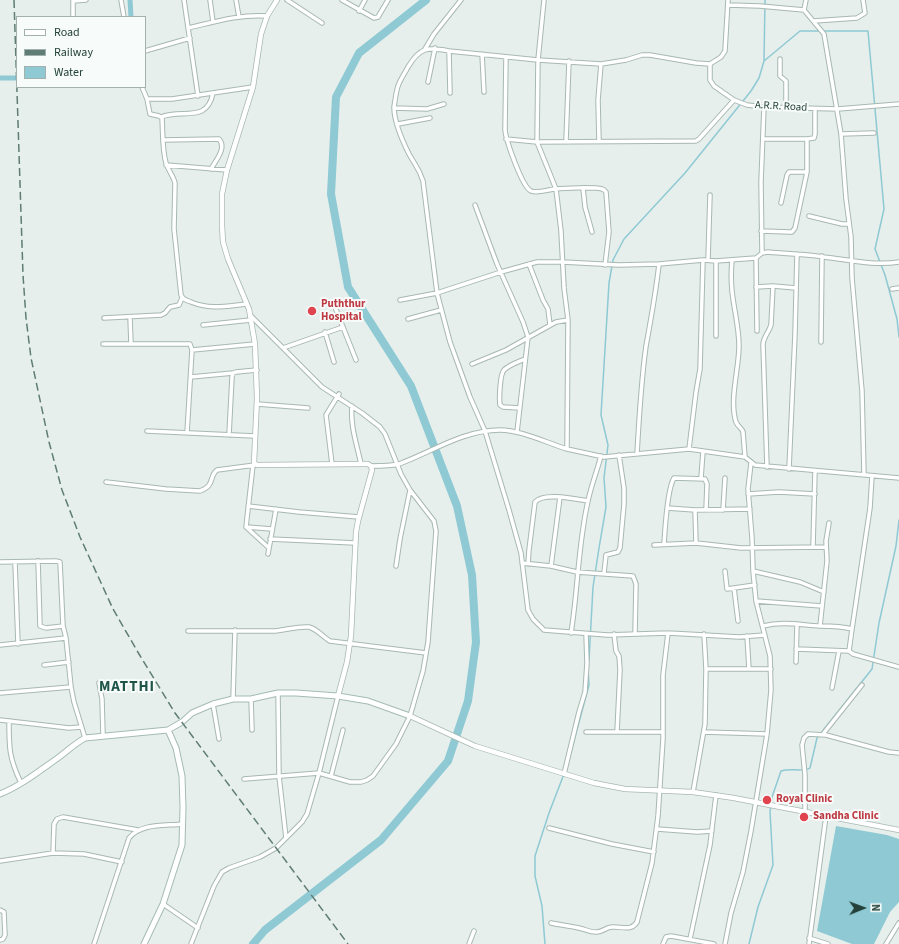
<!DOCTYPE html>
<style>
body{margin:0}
#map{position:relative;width:899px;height:944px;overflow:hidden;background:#e6efeb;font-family:"Source Sans 3",sans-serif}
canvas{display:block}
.legend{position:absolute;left:16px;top:16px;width:130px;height:72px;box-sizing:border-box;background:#f7fbf9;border:1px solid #a3b1ad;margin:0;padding:5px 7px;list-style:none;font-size:12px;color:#24423a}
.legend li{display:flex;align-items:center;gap:8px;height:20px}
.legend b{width:20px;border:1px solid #a3b1ad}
.north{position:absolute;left:843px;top:888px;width:40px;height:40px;-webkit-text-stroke:3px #f7fbf9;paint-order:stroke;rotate:89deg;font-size:11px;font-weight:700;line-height:16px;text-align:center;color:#24423a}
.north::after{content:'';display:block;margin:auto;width:14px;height:18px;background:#24423a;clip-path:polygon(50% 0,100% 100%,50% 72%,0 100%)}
</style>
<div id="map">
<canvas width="899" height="944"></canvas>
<ul class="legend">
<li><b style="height:5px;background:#fff"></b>Road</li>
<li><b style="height:5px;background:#5f7d75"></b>Railway</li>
<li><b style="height:11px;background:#8ec9d4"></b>Water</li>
</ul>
<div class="north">N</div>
</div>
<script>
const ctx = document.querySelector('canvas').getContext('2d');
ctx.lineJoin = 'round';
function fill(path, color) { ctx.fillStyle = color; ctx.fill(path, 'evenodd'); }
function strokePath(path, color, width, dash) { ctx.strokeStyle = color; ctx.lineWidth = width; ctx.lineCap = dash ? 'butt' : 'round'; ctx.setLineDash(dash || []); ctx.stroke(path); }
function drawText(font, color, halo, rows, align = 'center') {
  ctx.font = font + ' "Source Sans 3",sans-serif'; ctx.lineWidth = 4; ctx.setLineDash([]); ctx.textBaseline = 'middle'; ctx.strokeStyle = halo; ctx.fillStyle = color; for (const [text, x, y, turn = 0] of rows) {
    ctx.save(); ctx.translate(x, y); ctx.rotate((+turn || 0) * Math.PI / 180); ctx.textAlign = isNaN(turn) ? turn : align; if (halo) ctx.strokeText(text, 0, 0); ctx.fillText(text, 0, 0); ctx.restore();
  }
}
fill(new Path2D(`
 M836 826 887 835 899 839V902L890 912 874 944H852L817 931Z`), '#8ec9d4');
strokePath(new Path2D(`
 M764 61 800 31H868L884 209 875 249 885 275 897 319 899 337
 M589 660 593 587 599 548 606 507 604 478 608 445 601 415 609 283 613 260 624 239 685 173 751 91 759 78 764 61 765 0
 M571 752 589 685 588 670
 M545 944 542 906 535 876V856L549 813 564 774
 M749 944 758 907 773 865 770 812 772 797 781 771C790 768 804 772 810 768L817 738 872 669 879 623 896 546 899 520`), '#8ec9d4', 1.5);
strokePath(new Path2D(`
 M130 0 131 17
 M0 78H17`), '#8ec9d4', 5);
strokePath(new Path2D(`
 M253 944 265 930 381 840 448 761 468 701 476 642 472 575 457 506 411 386 348 287 331 194 336 97 359 53 426 0`), '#8ec9d4', 8);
const minor = new Path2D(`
 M121 0 124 17
 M184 0 198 96
 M210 0 213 22
 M236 0 239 17
 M287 0 322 23
 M342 0 374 18 378 17 388 0
 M544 0 538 60 537 142 556 189 561 231 564 288 568 320 567 449 604 457 689 449 745 457 755 465 899 478
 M728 0 725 51 721 57 710 64V80L714 86 734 100 747 105 764 107 838 109 899 104
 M806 0 804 10 824 34 841 134 846 199 851 237 852 278 862 391 864 475
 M73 1 86 0
 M728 5 760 6 804 10
 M359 11 365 0
 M73 17V1
 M814 21 857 18 865 13 863 0
 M188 28C214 22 240 14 267 16
 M425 49 434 34 461 0
 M145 51 190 38
 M449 51 450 93
 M482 54 484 92
 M506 57 505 130C506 140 522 187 531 191 538 194 549 189 556 189 564 188 595 187 602 189 605 190 604 190 606 192L609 232 605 265
 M780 59V76L786 81V108
 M710 64 696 63 650 55H642L626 60 601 64 538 60 449 51C427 47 420 47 408 67 405 73 400 80 398 86 396 92 395 101 394 107 394 121 403 142 409 154 415 165 419 168 423 181L437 293 450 342 470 397 485 431 509 510 521 553 528 610 533 619 544 630 607 635 668 633 739 637 765 635
 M428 82 435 48
 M142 87 147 99 150 114 159 116 162 118C163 133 162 149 166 163 168 170 173 175 175 183L174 229 181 295C183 300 186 300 191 302 211 310 226 306 247 304
 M147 99H172L253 87
 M394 108 427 109 444 104
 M161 117C182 108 207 124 213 93
 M398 124 430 118
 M841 134 874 133
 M506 139 537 142 696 141 699 139 734 100
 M763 139H807L814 138 815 134V109
 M163 140 219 139C227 148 216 160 211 169
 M566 141 569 61
 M599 141 598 100 601 64
 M166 165 227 170
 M583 188 585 207 592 232
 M781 203 787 175 789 172H807
 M475 205 497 264 523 322 528 337 517 432
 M809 216 842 224H849
 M761 231 790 232H792L795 228 807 172V139
 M762 253 761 182 764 107
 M756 258 757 331
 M708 260 710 195
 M732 260C731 271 731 281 732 291 734 310 739 327 739 346 739 369 729 400 736 422 738 427 742 428 743 432L745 457
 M716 261V336
 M529 264 543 300 548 309 550 325
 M756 287 773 286 796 288
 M892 289 899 288
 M400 300 437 293 501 272 537 262H563L619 265 659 264 703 260 716 261 756 258 762 253 768 252C787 254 806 254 824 257 850 260 874 266 899 262
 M333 302 356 360
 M130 317 131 344
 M104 318 161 315 165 313 170 307 179 305 182 298
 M408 319 441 310
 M203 325 251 320
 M325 332 334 362
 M821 342 822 256
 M103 344H190L192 350 187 433
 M283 348 343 327
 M192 350 255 344
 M472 364 506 350 556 322 568 320
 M191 377 233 373
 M257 404 308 408
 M352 406C350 426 357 445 361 464
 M520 408 503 407 500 405C499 398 500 374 504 370 509 365 518 362 525 359
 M147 431 255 436
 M229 435 232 377 233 373 236 372 257 370
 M689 449 696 392 700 369 703 260
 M637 454C639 418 641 382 646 346 651 319 656 292 659 264
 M332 464 326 415 339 394
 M253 465 246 527 269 548
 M371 466C380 466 391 466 399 464 432 452 463 430 500 430 521 430 547 443 567 449
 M767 467 763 344C764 336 769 332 771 325L773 286
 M789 469 795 334 797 254
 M701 478 703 451
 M106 482 166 489 200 491C215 486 209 476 217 470L255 465
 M748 494 779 492 815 494
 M248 506 299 512 359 517
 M667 508 695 510 750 509
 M695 510 696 543
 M723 510 725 478
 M246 527 272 529
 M270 539 355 543
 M664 544C665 530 667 489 674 478L705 479 707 484 706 510
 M654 545 696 543 741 548 826 547
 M813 547 815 471
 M268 554 276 509
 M38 561 40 626 46 628 63 626
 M0 562 56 561 60 562 63 626 66 638 71 687 74 702 85 738
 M15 562 18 644
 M522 563 551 566 577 572 633 576 636 584 635 634
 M528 564 529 550 535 502C544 492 575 499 588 501
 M396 566 400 539 410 490
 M551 566 560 497
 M725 571 727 589 755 585
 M753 571 800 582 824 592
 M604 573 606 555 618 552 620 548 624 504V488L619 455
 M734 588 738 621
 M756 601 822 606
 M763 626C782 621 801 625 820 626 831 626 841 626 852 629L849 651 853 654 899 667
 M820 626 827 561 826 541 829 523
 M852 629 870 508 872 476
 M188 631C217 631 246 631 275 631 286 630 298 626 309 627 317 629 323 637 330 641L426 653
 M571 633C578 590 578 544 588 501 591 486 597 471 601 456
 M614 634 616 651 619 656 620 670 617 732
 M747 636 749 669
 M0 645 66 638
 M796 649 849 651
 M796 662 797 624
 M44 665 69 662
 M706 669H771
 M99 683 102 699 103 735
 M832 688 839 651
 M0 693 71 687
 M278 693 279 776 286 838
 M233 699 235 630
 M251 699 252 730
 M213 704 219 739
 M0 720 69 728 81 727
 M9 721C9 748 9 758 21 783
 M586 732H663
 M704 732 767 734
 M823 734 862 685
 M564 774 579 712 585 692 587 663 586 634
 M331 776 343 730
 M244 779 319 773 350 782H361L367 780 373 776 396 744 410 716 423 671 428 642 436 531 434 521 410 490 401 474 385 434 380 427 362 413 322 387 250 315
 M693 792 705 724 706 669 704 634
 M805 813V775L802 745 804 738 808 734 826 735 889 752 899 753
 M549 828 612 844 654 852
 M657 829 697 832 712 831
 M53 853 54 824 57 819 63 817 138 830
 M0 861 53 853 84 854 122 862
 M163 904 198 928
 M0 910 4 912 5 935 3 939 0 940
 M551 923C560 925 570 926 579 928 585 929 591 933 597 932 603 932 606 927 612 927 621 926 631 932 637 922L652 863 658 816 663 739V675L668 633
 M809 938 828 944
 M690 939 710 845 716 795
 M94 944 129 838C141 823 165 826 183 824
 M191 944 214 886 222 872 229 868 260 857 276 848 302 822 307 814 319 773 338 696
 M469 944 474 931
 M663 944 666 937 671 936 714 944
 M725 944 731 913 743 872 751 831 767 734 771 690 770 656 756 601 753 571 752 538 748 489 751 463
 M809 944 826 816
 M886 944 899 923`);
const tertiary = new Path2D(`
 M277 0 267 16 261 34 253 87 227 170 222 194V226L223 242 228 259 249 309 255 344 257 398 254 463 257 465 361 464H368L371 466 372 470 358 521 356 532 351 636 347 662 338 696
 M410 716 475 746 594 783 625 789 693 792 734 798 899 830`);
const secondary = new Path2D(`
 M0 794C20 786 38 772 55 760 65 753 74 744 85 738L168 730 182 722 192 713 213 704 233 699H251L278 693H296L338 696 368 701 410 716
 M144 944 163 904 182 845 183 807 182 776 176 748 168 730`);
strokePath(minor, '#a8b8b2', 5.5);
strokePath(tertiary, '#a8b8b2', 6);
strokePath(secondary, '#a4bbb3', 7);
strokePath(minor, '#fff', 3.5);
strokePath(tertiary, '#fff', 4.5);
strokePath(secondary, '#fff', 5);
strokePath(new Path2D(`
 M14 0 23 275 26 318 31 358 49 442 62 490 80 537 113 609 139 654 175 713 348 944`), '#5f7d75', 1.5, [8, 4]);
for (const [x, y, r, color] of [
 [312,311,5,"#e0444e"],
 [767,800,5,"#e0444e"],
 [804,817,5,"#e0444e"]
]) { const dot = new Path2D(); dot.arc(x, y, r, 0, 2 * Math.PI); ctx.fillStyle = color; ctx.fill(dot); strokePath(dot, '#f7fbf9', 1.5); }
drawText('11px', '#24423a', '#f7fbf9', [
 ["A.R.R. Road",781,107,3]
]);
drawText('bold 11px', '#be3a42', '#f7fbf9', [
 ["Puththur",321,305],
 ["Hospital",321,318],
 ["Royal Clinic",776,800],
 ["Sandha Clinic",813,817]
], 'left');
ctx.letterSpacing = '1px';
drawText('bold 15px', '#1f5548', '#f7fbf9', [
 ["MATTHI",127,688]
]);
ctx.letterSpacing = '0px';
</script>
